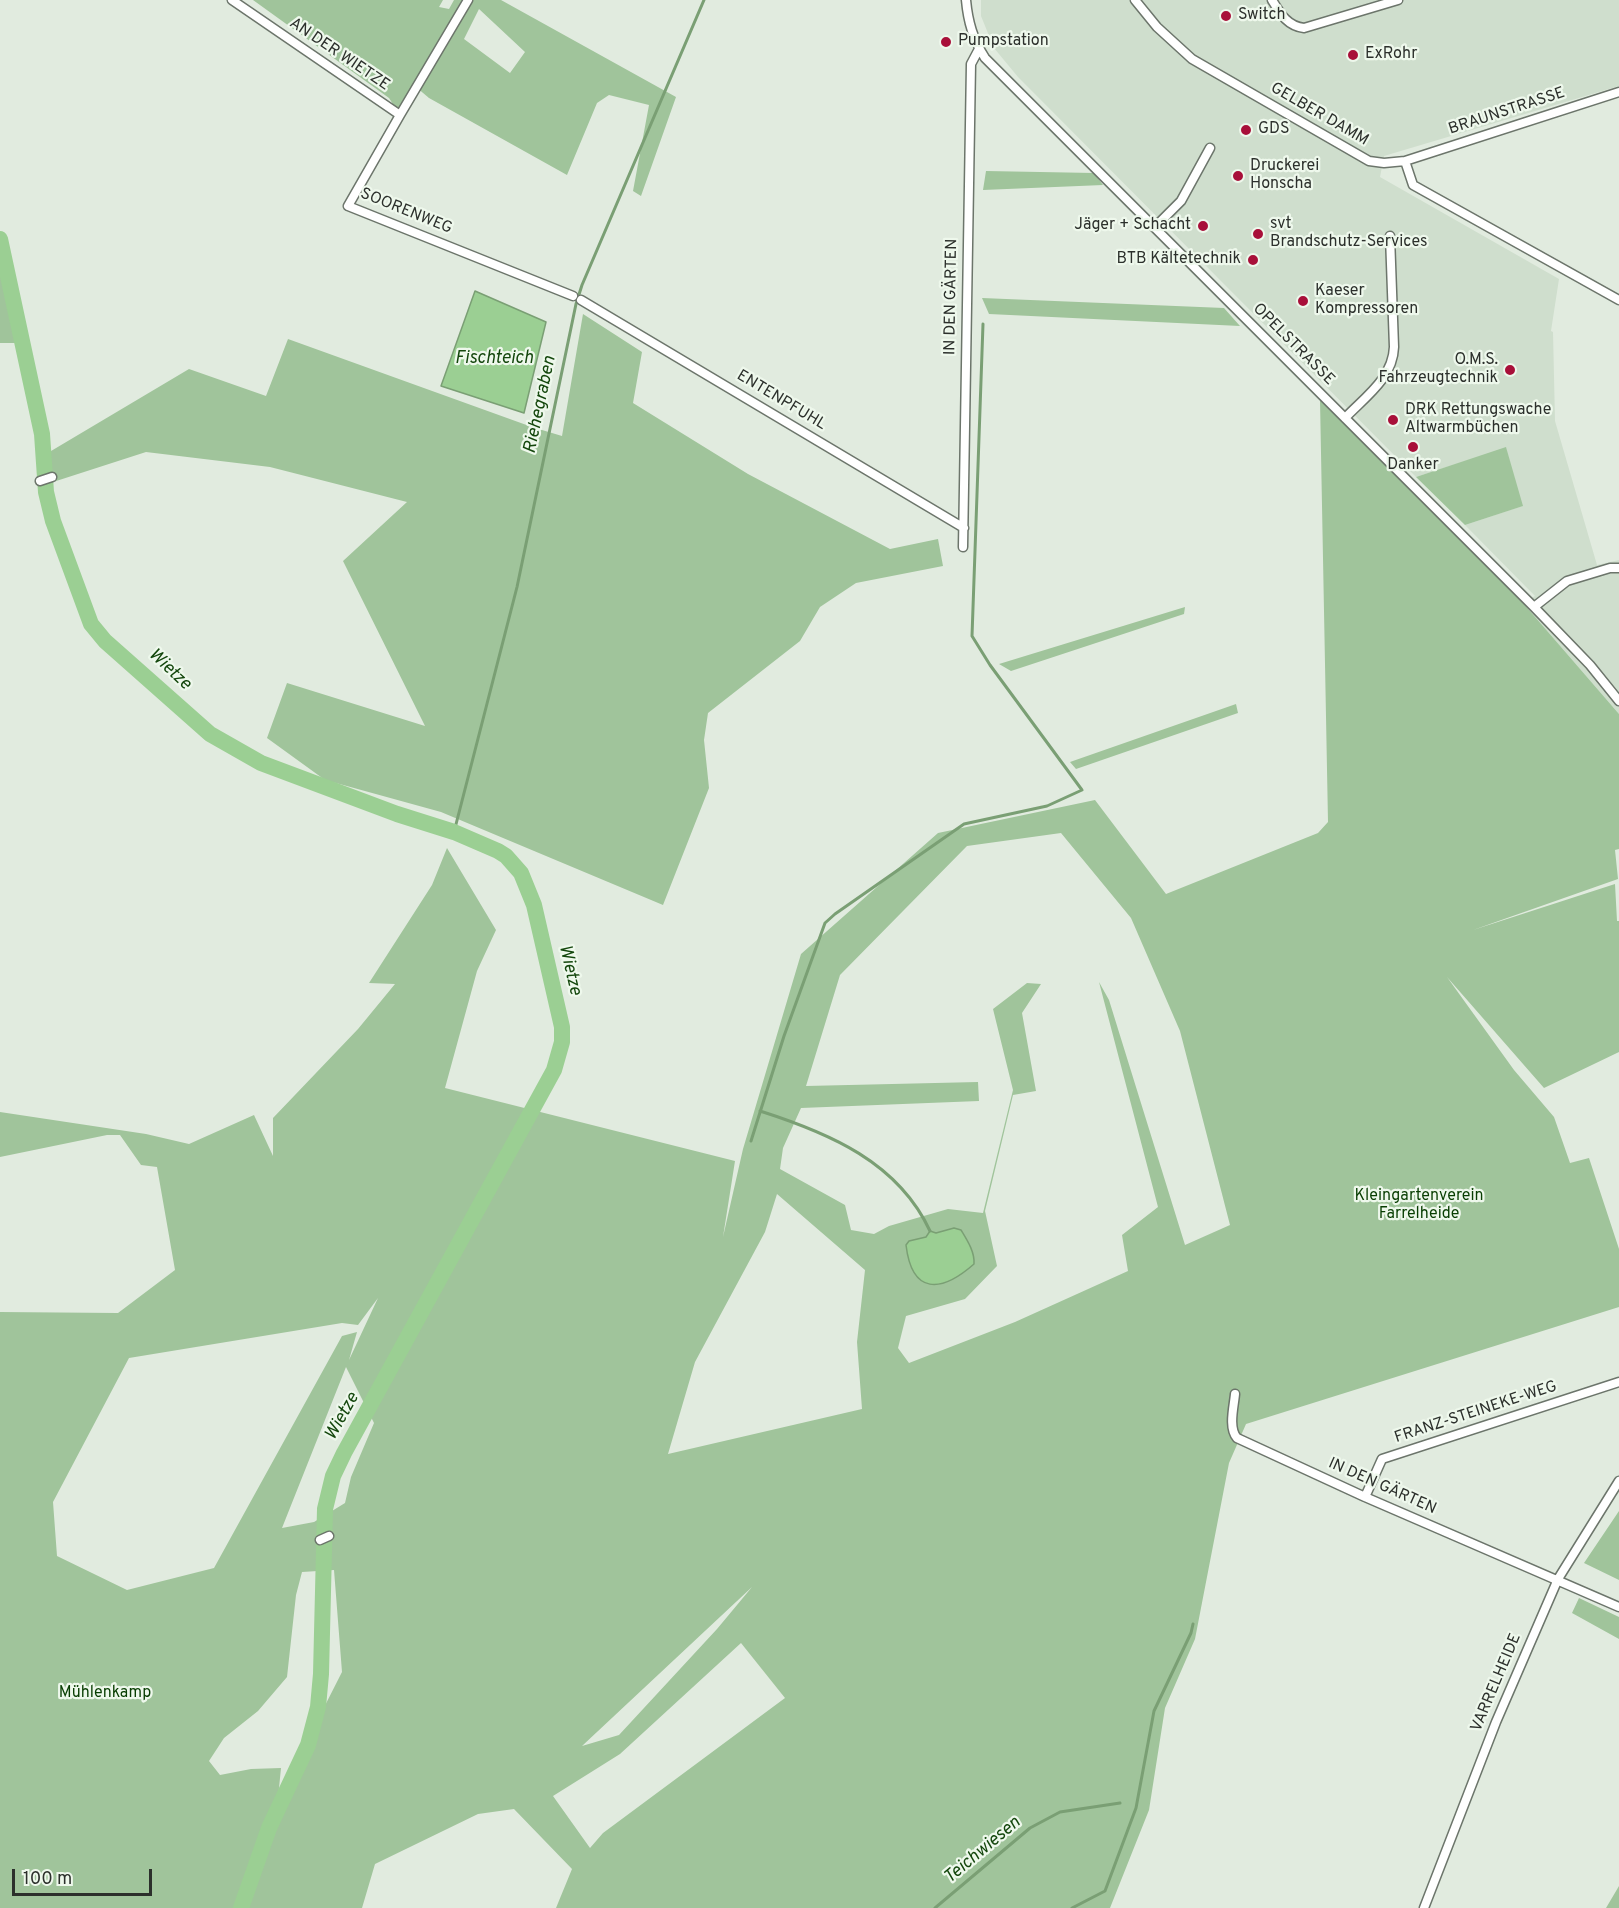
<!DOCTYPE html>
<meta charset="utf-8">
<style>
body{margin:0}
#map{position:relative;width:1619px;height:1908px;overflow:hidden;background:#e1ebdf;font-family:Overpass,sans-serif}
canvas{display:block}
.scale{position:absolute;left:12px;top:1869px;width:140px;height:27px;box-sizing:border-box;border:3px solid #2c302c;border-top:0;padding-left:8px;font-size:18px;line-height:21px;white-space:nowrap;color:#2c302c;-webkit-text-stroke:4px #eef8ec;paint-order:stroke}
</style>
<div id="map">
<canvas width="1619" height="1908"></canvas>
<div class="scale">100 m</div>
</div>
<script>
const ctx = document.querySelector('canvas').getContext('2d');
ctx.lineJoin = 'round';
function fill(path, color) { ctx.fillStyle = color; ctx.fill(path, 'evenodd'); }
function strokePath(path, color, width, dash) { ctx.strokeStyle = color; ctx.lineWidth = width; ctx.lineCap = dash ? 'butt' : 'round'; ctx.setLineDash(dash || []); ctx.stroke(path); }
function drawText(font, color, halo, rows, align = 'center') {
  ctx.font = font + ' Overpass,sans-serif'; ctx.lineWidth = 4.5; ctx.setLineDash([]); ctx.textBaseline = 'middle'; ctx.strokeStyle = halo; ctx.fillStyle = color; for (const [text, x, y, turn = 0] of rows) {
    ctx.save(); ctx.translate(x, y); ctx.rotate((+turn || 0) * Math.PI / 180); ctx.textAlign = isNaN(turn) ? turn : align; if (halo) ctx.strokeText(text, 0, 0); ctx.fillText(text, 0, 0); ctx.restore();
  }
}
fill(new Path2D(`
 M981 0H1619V86L1384 156 1380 177 1559 279 1551 331 1553 332 1555 421 1597 565 1619 560V714L1523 603 1535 596 1465 525 1522 506 1506 448 1416 477 1018 77 994 48 981 16Z`), '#cfdecd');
fill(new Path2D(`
 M253 0H443L439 7 449 9 454 0H501L676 97 641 196 633 191 649 105 609 95 597 103 567 175 429 98 416 87 400 115 389 98ZM479 9 525 52 510 73 464 39Z
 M986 171 1094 173 1103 185 983 190Z
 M0 239 22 343H0Z
 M982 298 1224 308 1240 326 989 314Z
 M583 314 642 352 633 403 748 474 890 549 938 539 943 566 856 583 820 607 800 641 708 713 704 740 709 788 663 905 441 812 325 780 267 738 287 683 425 726 343 561 407 502 270 467 146 452 50 483 46 454 189 369 266 396 288 339 532 427 562 436Z
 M1320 400 1523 603 1619 714V849L1615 850 1618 879 1473 930 1615 884 1617 921H1619V1052L1544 1088 1447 977 1514 1070 1554 1117 1570 1163 1589 1158 1619 1249V1307L1246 1424 1229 1463 1195 1639 1165 1708 1149 1810 1110 1908H556L572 1869 514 1809 478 1814 375 1864 362 1908H0V1312L118 1313 175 1270 157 1167 141 1165 120 1135H107L0 1157V1112L146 1134 189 1144 254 1115 273 1156V1118L358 1029 395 984 369 983 432 885 447 848 496 930 477 971 445 1088 735 1161 723 1237 743 1149 801 954 938 833 1095 800 1166 894 1318 833 1328 822ZM1061 833 1131 918 1180 1031 1230 1225 1185 1245 1109 1000 1099 982 1158 1207 1122 1235 1128 1271 1015 1322 909 1363 898 1348 906 1316 965 1299 997 1266 985 1211 1013 1095 1036 1091 1022 1013 1041 984 1027 983 993 1009 1013 1090 983 1213 948 1209 889 1226 874 1234 851 1230 845 1205 780 1169 783 1148 801 1108 979 1101 978 1082 806 1086 840 975 967 846ZM777 1194 865 1270 857 1342 862 1409 668 1454 695 1362 765 1232ZM378 1298 349 1360 357 1332 342 1336 214 1568 127 1590 57 1556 53 1502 129 1358 342 1323 358 1325ZM346 1367 374 1423 351 1477 345 1503 314 1522 282 1528ZM334 1570 342 1672 278 1798 281 1768 251 1769 220 1775 209 1761 224 1738 258 1711 287 1677 296 1595 302 1572ZM752 1587 717 1629 619 1735 582 1746ZM741 1643 785 1698 603 1833 590 1848 553 1796 620 1754Z
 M1506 447 1523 506 1465 525 1416 477Z
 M1185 607 1184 614 1011 671 999 664Z
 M1236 704 1238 713 1076 769 1070 762Z
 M1619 1511V1580L1584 1563Z
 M1579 1598 1619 1617V1639L1572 1613Z
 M1619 1886V1908H1606Z`), '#a0c49b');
const water = new Path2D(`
 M475 291 546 322 524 413 441 386Z
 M954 1228 961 1230C967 1240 975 1252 974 1264 941 1293 912 1295 906 1245L909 1241 926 1237 930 1231 936 1233Z`);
fill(water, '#9bcf93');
strokePath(water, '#7a9f74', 1.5);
strokePath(new Path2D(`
 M454 832 517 587 576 304 582 285 704 0
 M760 1111C829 1133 898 1162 930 1231
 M751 1141 784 1036 825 923 835 914 964 824 1047 806 1082 790 990 665 972 636 983 324
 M935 1908 1030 1828 1060 1812 1120 1803
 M1072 1908 1105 1891 1136 1808 1154 1711 1191 1633 1193 1624`), '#7a9f74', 3);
strokePath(new Path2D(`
 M0 239 42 434 46 492 53 521 91 624 105 641 210 734 261 763 397 814 454 832 498 851 506 856 521 873 534 905 562 1027V1042L554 1070 344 1453 333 1476 325 1509 321 1674 318 1707 308 1745 269 1828 241 1908`), '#9bcf93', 16);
const minor = new Path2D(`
 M232 0 400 115
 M468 0 400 115 348 206 573 296
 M966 0C968 22 973 39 985 58L1534 607 1590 665 1619 701
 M1135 0 1157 27 1192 59 1369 161 1384 163 1405 161 1619 92
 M1272 0C1280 13 1287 26 1304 28L1398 0
 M1405 161 1413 185 1619 300
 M1155 227 1181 201 1210 148
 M581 300 964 528
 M1345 418C1365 397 1393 378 1394 347L1390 236
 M40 481 52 477
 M963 547 971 64 979 49
 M1534 607 1567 581 1610 568H1619
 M1235 1394C1234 1406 1228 1428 1237 1438L1365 1497 1619 1607
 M1365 1497 1382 1459 1619 1382
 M320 1540 329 1536
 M1424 1908 1496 1722 1558 1579 1619 1481`);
strokePath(minor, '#6c756b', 11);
strokePath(minor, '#fff', 8);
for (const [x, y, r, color] of [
 [1226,16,6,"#a80f39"],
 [946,42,6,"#a80f39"],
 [1353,55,6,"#a80f39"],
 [1246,130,6,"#a80f39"],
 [1238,176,6,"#a80f39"],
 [1203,226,6,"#a80f39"],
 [1258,234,6,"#a80f39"],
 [1253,260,6,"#a80f39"],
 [1303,301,6,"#a80f39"],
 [1510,370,6,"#a80f39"],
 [1393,420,6,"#a80f39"],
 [1413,447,6,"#a80f39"]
]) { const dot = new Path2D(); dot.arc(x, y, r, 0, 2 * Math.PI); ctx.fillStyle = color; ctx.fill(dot); strokePath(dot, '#eef8ec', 2); }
drawText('16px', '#2c302c', '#eef8ec', [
 ["Switch",1238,16],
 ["Pumpstation",958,42],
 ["ExRohr",1365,55],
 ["GDS",1258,130],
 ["Druckerei",1250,167],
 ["Honscha",1250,185],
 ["svt",1270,225],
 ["Brandschutz-Services",1270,243],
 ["Jäger + Schacht",1191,226,"right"],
 ["BTB Kältetechnik",1241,260,"right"],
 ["Kaeser",1315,292],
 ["Kompressoren",1315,310],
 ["O.M.S.",1498,361,"right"],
 ["Fahrzeugtechnik",1498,379,"right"],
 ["DRK Rettungswache",1405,411],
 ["Altwarmbüchen",1405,429],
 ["Danker",1413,466,"center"]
], 'left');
drawText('16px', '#2c302c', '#eef8ec', [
 ["AN DER WIETZE",339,55,34],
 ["BRAUNSTRASSE",1507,112,-18],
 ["GELBER DAMM",1319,115,30],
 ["SOORENWEG",406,212,22],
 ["IN DEN GÄRTEN",952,297,-89],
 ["OPELSTRASSE",1293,345,45],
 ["ENTENPFUHL",781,401,31],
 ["FRANZ-STEINEKE-WEG",1476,1413,-18],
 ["IN DEN GÄRTEN",1382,1487,24],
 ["VARRELHEIDE",1497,1683,-67]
]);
drawText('16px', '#083e02', '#eef8ec', [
 ["Kleingartenverein",1419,1197],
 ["Farrelheide",1419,1215],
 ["Mühlenkamp",105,1694]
]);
drawText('italic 18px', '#14470d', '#eef8ec', [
 ["Fischteich",494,359],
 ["Riehegraben",541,405,-78],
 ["Wietze",169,670,43],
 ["Wietze",569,970,77],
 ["Wietze",343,1417,-61],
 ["Teichwiesen",983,1851,-40]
]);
</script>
